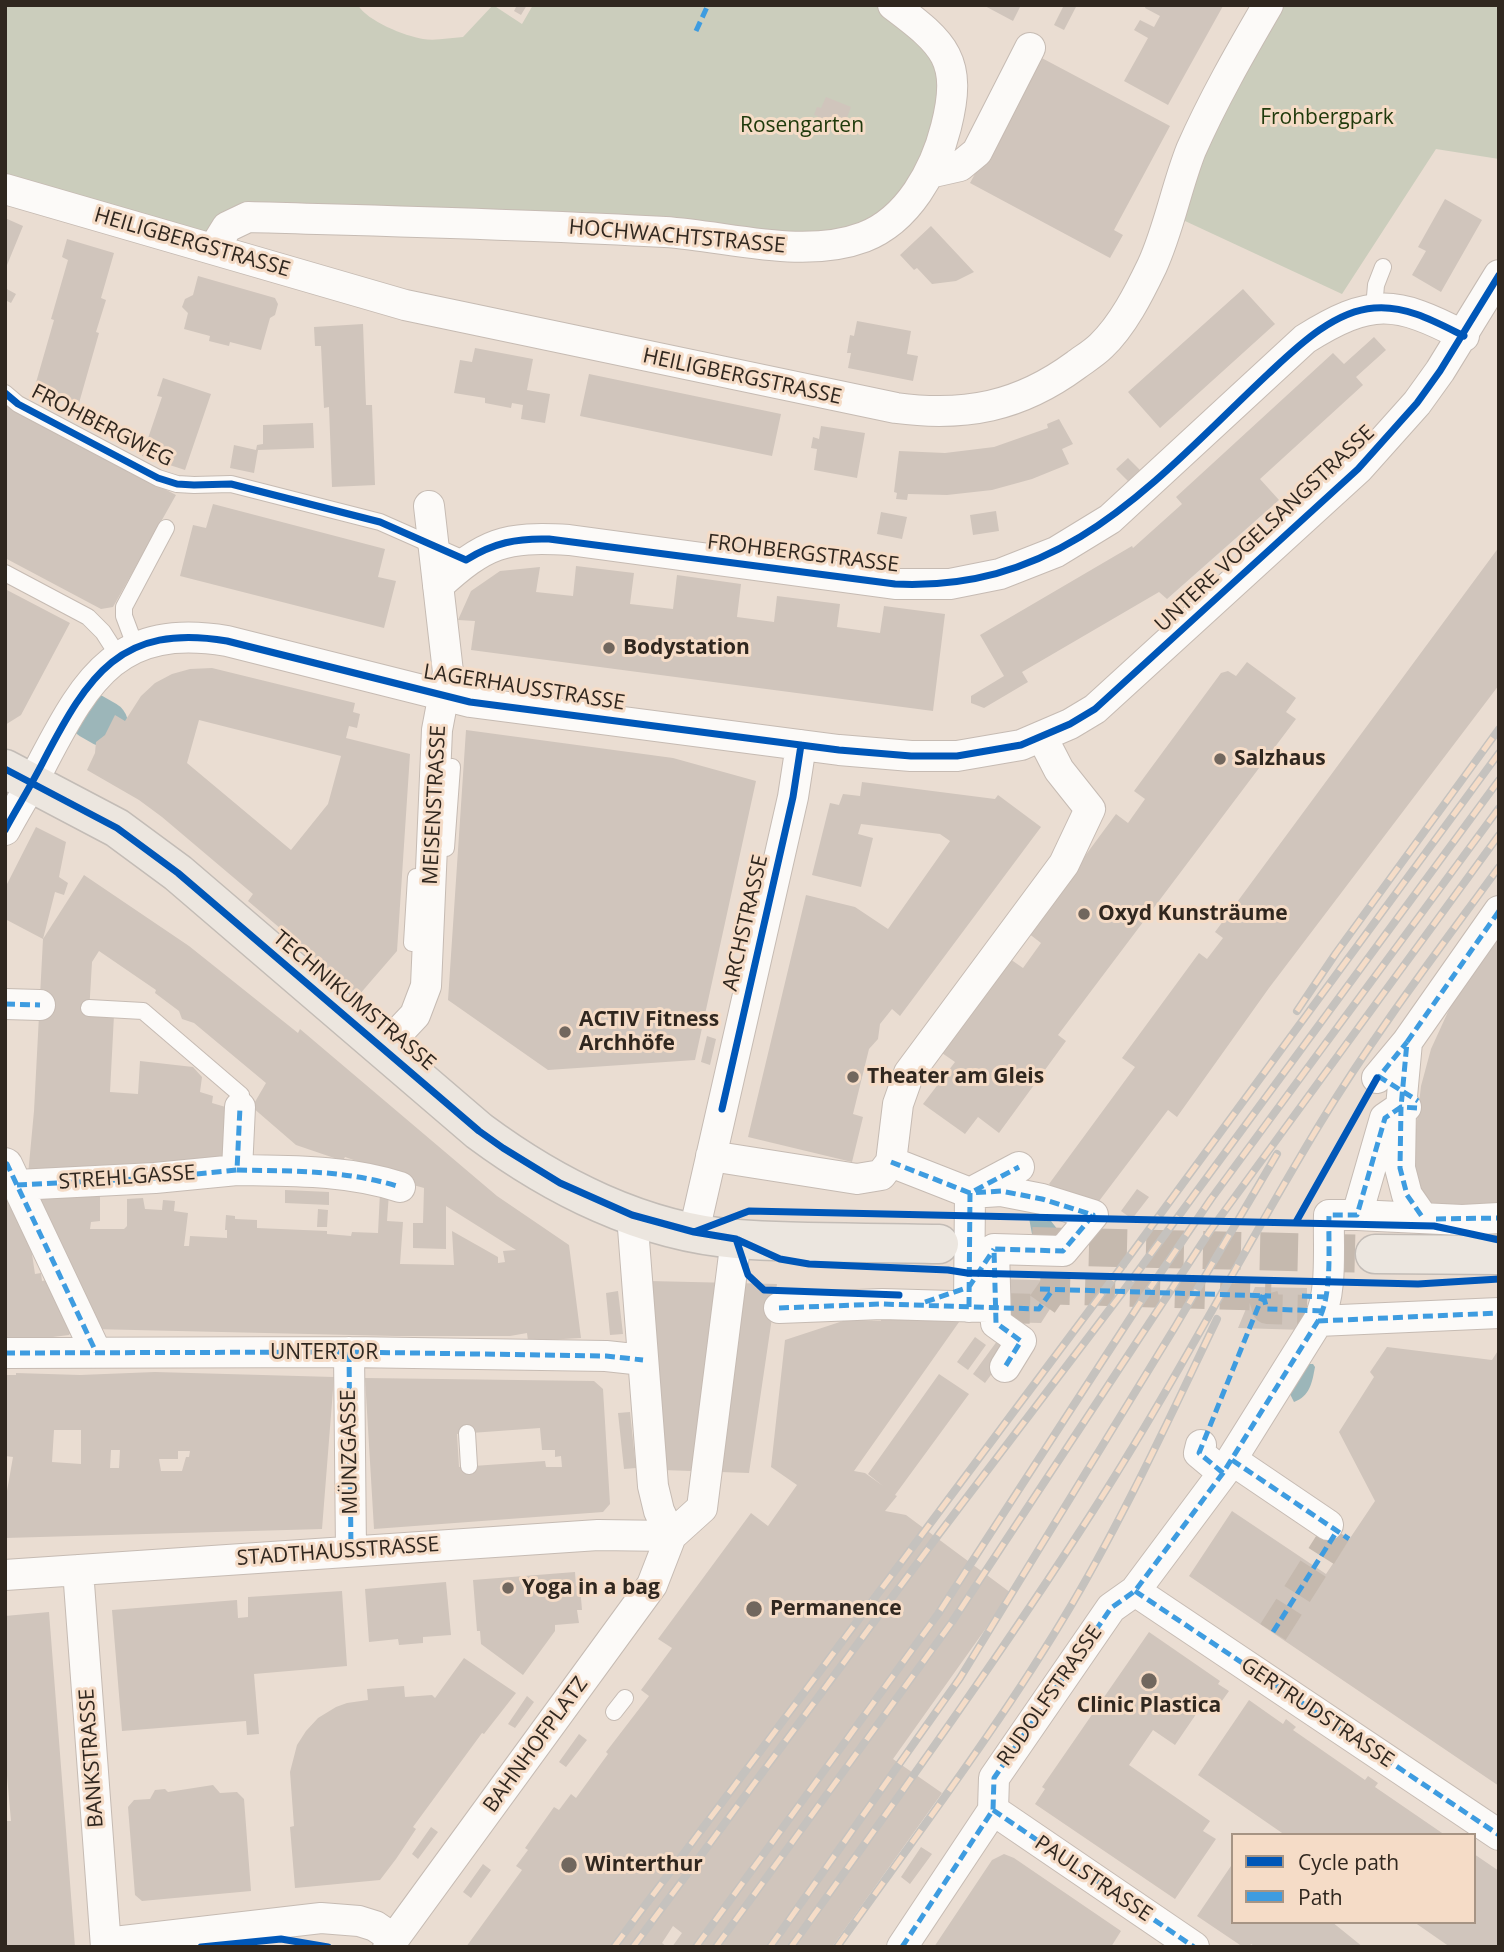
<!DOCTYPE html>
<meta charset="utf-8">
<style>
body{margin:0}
#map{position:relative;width:1504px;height:1952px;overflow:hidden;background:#eaddd2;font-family:"Open Sans",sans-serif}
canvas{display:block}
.frame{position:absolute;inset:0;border:7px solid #30271f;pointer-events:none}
.legend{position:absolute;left:1231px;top:1833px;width:245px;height:91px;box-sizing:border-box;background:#f5dcc7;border:2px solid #a69484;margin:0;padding:9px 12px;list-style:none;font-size:21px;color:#30271f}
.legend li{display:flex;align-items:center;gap:14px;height:35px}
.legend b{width:35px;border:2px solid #a69484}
</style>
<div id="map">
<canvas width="1504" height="1952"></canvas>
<div class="frame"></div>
<ul class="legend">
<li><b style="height:9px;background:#0057b8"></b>Cycle path</li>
<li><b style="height:9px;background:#3e9ce0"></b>Path</li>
</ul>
</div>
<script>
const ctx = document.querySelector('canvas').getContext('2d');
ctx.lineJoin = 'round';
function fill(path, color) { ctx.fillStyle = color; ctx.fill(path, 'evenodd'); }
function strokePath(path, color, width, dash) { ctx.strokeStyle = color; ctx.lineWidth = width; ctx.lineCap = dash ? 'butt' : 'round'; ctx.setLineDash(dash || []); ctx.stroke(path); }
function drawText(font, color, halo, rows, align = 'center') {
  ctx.font = font + ' "Open Sans",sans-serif'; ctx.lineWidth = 6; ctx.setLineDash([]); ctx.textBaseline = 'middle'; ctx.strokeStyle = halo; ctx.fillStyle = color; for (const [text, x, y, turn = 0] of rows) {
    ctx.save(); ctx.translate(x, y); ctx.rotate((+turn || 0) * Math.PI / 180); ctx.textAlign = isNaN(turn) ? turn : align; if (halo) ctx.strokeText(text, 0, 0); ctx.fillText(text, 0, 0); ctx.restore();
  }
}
fill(new Path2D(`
 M5 5H358C367 21 405 36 423 39 435 41 450 38 463 37L493 5 522 24 533 5H893L947 55 943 140 866 236 248 217 214 248 5 189Z
 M1268 5H1499V159L1436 149 1342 294 1170 214Z`), '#cbcdbc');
fill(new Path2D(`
 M1034 1215 1051 1221 1065 1239 1059 1246 1032 1234 1029 1218Z
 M1307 1364H1313L1315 1367C1312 1383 1310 1396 1294 1402L1288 1390Z`), '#9cb6b9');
strokePath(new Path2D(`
 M91 716 105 724`), '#9cb6b9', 46);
fill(new Path2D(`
 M517 5H527L521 15 514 11Z
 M983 5H1021L1013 21Z
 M1064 5H1077L1064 30 1054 25Z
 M1146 5 1223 6 1168 105 1124 81 1148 38 1134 30 1140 20 1154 27 1160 16 1145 8Z
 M1038 56 1170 126 1114 230 1123 235 1110 258 970 183Z
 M826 97 851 107 841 133 815 123 818 116 814 115 817 107 821 108Z
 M1445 199 1482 220 1441 292 1412 275 1426 251 1418 247Z
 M5 218 23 226 5 270Z
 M931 226 974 272 956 281 932 284 917 268 914 270 900 255Z
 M67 239 114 253 101 298 106 300 96 332 99 333 79 403 51 395 52 391 35 386 54 320 51 319 68 260 62 257Z
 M198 276 275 298 278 304 275 315 270 318 261 350 230 342 229 346 209 341 210 336 184 329 188 313 182 307 185 299 193 295Z
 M5 288 16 294 11 303 5 300Z
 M1243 289 1275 324 1160 428 1128 392Z
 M857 321 911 331 907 354 918 356 913 381 848 368 851 353H847L850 335 854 336Z
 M363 324 366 405H372L375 485 332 487 329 407 324 408 321 346H315L314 327Z
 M1374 337 1386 350 1356 377 1363 385 1260 479 1279 500 1167 599 1159 592 1022 672 1028 682 984 708 971 703V696L1004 676 980 635 1132 546 1133 548 1182 504 1176 497 1333 353 1344 364Z
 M475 348 533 359 527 390 550 394 545 423 521 419 523 405 512 403 511 408 485 403V398L454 393 460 360 472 362Z
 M589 374 781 414 772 456 580 416Z
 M163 378 211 394 185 470 142 456 162 397 157 396Z
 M5 405 176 495 113 607 101 609 5 558Z
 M1059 419 1073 444 1062 449 1069 464 1032 479 992 490 947 495 908 494 907 500 896 499 897 493 894 492 899 451 945 453 994 447 1048 428 1047 424Z
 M313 423 314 448 258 450 254 473 230 468 234 445 256 450 257 445 263 444V425Z
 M821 426 865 433 857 478 814 470 817 449 811 448 813 437 819 439Z
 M1128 458 1143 473 1131 484 1116 469Z
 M213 504 385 549 378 577 396 581 384 628 180 576 193 525 206 528Z
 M996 511 999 531 973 535 970 515Z
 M881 512 907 517 902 539 877 534Z
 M1499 547V685L1269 988 1177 1117 1168 1110 1090 1213 1049 1184 1135 1067 1122 1058 1199 953 1207 959 1223 938 1215 932Z
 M576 566 634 573 630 604 673 609 677 575 741 584 737 617 774 622 777 596 840 604 837 627 880 633 884 606 945 614 933 711 471 650 475 621 458 620 471 591 500 571 540 567 536 592 573 596Z
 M5 589 70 623 21 715 5 725Z
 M1247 662 1296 698 1286 712 1296 719 1058 1035 1066 1041 999 1133 978 1117 965 1134 923 1104 955 1062 942 1053 1010 959 1023 968 1041 943 1028 933 1116 814 1128 823 1145 799 1134 791 1221 673 1228 671 1236 676Z
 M212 668 355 703 353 712 360 714 357 728 349 726 346 738 410 754 397 951 359 995 248 901 253 894 162 817 139 800 87 770 95 753 96 742 105 735 115 715 125 721 141 696 155 683 172 674 190 669ZM199 720 341 756 328 804 291 850 187 763Z
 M466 730 673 758 756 781 695 1060 548 1070 448 1000Z
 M862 782 995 799 998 795 1041 827 900 1016 892 1009 880 1024 878 1039 869 1049 853 1114 863 1117 852 1162 748 1137 806 895 855 907 888 929 950 841 940 834 861 824 858 834 873 838 861 887 812 875 830 803 839 805 843 794 860 796Z
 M36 827 66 842 59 877 68 883 64 895 55 892 43 939 5 919V888Z
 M84 875 189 946 298 1033 300 1029 497 1196 569 1245 581 1338 528 1341 527 1333 510 1336H396L91 1329 41 1220V1191H100V1221L91 1222 90 1229H124L127 1226V1199L143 1198 145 1209 162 1210 163 1200 175 1201 174 1211 188 1213 184 1246H189L190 1236 227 1238V1230H225L226 1215 235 1216V1219L257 1220V1228L327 1231V1234L351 1236 352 1232 378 1233 380 1192 389 1193 387 1221 403 1222 400 1264 454 1265 452 1231 498 1257V1263L505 1262 503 1251 516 1250 446 1206V1249L413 1248V1223H423L424 1188 399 1181 400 1176 345 1157 343 1161 296 1145 252 1107 266 1083 194 1023 182 1019 179 1011 155 993 156 990 99 951 92 962 89 1013 114 1015 110 1092 138 1094 140 1061 193 1067 202 1077 200 1092 213 1096 212 1103 229 1108 227 1159 28 1175 34 1111 43 939Z
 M1499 924V1207L1427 1206 1415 1176 1414 1147 1421 1086 1431 1049 1452 1003Z
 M707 1036 716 1039 710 1065 701 1062Z
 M1137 1189 1149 1197 1132 1219 1121 1211Z
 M285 1190 329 1192V1205L285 1203Z
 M5 1196 29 1234 35 1274 41 1273 42 1281 52 1279 73 1329 69 1335 5 1343Z
 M318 1209 328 1210 327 1227H317Z
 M1000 1279 1068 1281 1041 1323 999 1322Z
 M649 1281 777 1284 749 1473 662 1470Z
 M1255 1287 1307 1288 1306 1330 1238 1328Z
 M618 1291 623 1334 610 1335 606 1293Z
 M881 1308 964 1315 854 1471 865 1473 883 1486 868 1474 939 1374 969 1394 895 1495 897 1496 885 1511 906 1515 1011 1593 893 1759 942 1793 832 1947H672L682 1933 673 1926 662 1943 667 1947H466L522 1870 516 1866 528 1850 525 1848 554 1807 559 1810 571 1794 576 1798 608 1754 606 1752 649 1696 641 1690 672 1648 658 1639 751 1513 768 1526 797 1485 771 1467 785 1340 846 1320 881 1321Z
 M1003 1333 1015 1342 985 1383 973 1374Z
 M975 1337 986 1345 968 1370 957 1362Z
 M1387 1347 1492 1360 1499 1349V1786L1189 1576 1232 1511 1326 1574 1375 1501 1339 1432 1374 1377 1370 1372Z
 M155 1372 334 1377 322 1529 5 1538V1491H7L13 1457 5 1456V1375H16V1373L80 1375ZM54 1430H81V1464L52 1462ZM111 1450H120L119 1468H110ZM178 1451H190L189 1457H186L182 1471H161L159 1459H178Z
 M365 1378 594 1381 603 1389 610 1504 603 1512 374 1529ZM540 1428 542 1450H555V1457L561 1456 562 1467H546L545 1461 459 1467 457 1434Z
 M630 1412 636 1468 624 1469 618 1413Z
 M575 1572 576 1586H580L582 1610H577L579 1623 555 1625V1631L523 1675 481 1644 480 1631H477L473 1580Z
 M446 1582 451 1635 423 1637V1643L399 1645 398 1639 369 1642 365 1589Z
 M342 1591 347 1666 254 1674 259 1734 247 1735 246 1721 122 1731 112 1610 237 1600 238 1618 248 1617V1597Z
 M49 1612 75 1947H5V1821H11L5 1753V1616Z
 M1149 1632 1220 1681 1218 1684 1229 1691 1214 1712 1203 1704 1175 1745 1153 1730 1129 1765 1210 1821 1203 1831 1216 1839 1175 1899 1035 1804 1045 1789 1042 1787Z
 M464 1658 516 1693 484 1734 482 1733 413 1827 416 1829 396 1859 380 1880 295 1888 290 1827 294 1826 290 1772 297 1745 306 1731 318 1718 336 1707 347 1703 368 1700 367 1689 404 1686 405 1697 432 1695 435 1698Z
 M527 1696 534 1702 515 1728 508 1724Z
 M1249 1700 1283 1724 1286 1719 1296 1727 1293 1730 1365 1780 1368 1776 1378 1783 1375 1787 1445 1835H1285L1198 1775Z
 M579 1734 587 1740 566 1767 559 1762Z
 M213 1785 220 1793 237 1792 244 1799 251 1891 142 1901 135 1895 128 1807 134 1800 150 1799 155 1790 165 1789 168 1792Z
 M431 1827 438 1832 418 1859 412 1854Z
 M921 1847 932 1854 910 1884 901 1877Z
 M1004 1854 1014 1858 1121 1931 1111 1947H934L992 1860Z
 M1474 1854 1499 1871V1947H1450L1414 1922H1474Z
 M1233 1863V1922H1332L1363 1947H1256L1251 1944 1249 1947H1243L1197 1916Z
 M483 1864 491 1870 471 1898 463 1892Z`), '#d0c5bc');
strokePath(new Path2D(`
 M1040 1289 1271 1296
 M1263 1295 1267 1309 1307 1310
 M1000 1308 1039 1309 1053 1289
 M1273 1632 1337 1531`), '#c5b9ae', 30, [30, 15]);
strokePath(new Path2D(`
 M1032 1246 1375 1254`), '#c5b9ae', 38, [38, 19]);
const lane = new Path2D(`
 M1374 308 1376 285 1383 267
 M5 393 18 404 158 478 177 484 194 485 231 484 380 522 466 560
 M5 573 88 617 103 632 119 657
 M136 648 124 616V607L166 528
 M446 848 452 767
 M412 943 416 877
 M89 1008 143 1011 241 1095 240 1107
 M467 1433 469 1466
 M614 1712 625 1698`);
const street = new Path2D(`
 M929 173 960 166 977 152 1030 48
 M5 189 405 305 896 408C965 417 1019 407 1076 365 1084 359 1094 353 1101 346 1123 325 1139 293 1152 266 1169 229 1176 188 1191 150 1213 100 1240 53 1268 5
 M214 248 227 227 248 217C387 221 526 224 665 232 728 236 803 260 864 237 908 220 935 171 946 127 963 60 945 44 893 5
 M438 586C485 543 504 536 569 540L895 584H950L1000 574 1056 552 1110 519 1305 339C1371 298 1395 300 1464 336
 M5 830C18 806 32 784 44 760 88 676 120 623 227 641L470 702 839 750 911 756H957L1021 745 1070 724 1095 709 1358 469 1417 403 1440 371 1499 275
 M5 1004 40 1005
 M383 1049 415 1015 426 986 437 730 448 672 429 506
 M1377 1078 1407 1042
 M1406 1107H1401L1400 1168 1407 1195 1423 1218
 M711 1156 857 1179 881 1175 891 1162 898 1104 909 1073 1064 864 1090 809 1059 770 1042 737
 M891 1162 970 1193 1019 1167
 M5 1163 7 1164 96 1352
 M237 1170C293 1171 347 1170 400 1187
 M17 1185 155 1178 237 1170 240 1107
 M632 1215 653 1486 659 1511 671 1536
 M1357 1215 1462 1220 1499 1218
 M694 1232 793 797 801 745
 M969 1307 970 1193 1001 1191 1042 1199 1093 1215 1063 1251 994 1249 996 1323 1021 1341 1005 1367
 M779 1308 882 1304 988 1307
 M1318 1321 1499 1313
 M349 1352 351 1551
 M5 1353 349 1352 606 1356 643 1360
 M1201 1445 1199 1453 1223 1473
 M1232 1460 1328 1525
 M78 1570 106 1947
 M5 1575 598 1535 671 1536
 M1135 1591 1499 1835
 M993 1810 1194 1947
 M106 1943 321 1918 359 1921 375 1926 394 1939
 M388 1947 652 1585 671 1536 702 1508 736 1239
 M902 1947 993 1810 994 1778 1111 1608 1135 1591 1223 1473 1318 1321C1333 1294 1328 1246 1329 1215H1357L1385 1118 1401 1107 1407 1042 1499 911`);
const primary = new Path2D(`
 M5 769 117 828 178 873 479 1131C553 1186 643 1232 737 1239 804 1244 872 1242 939 1244
 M1375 1254 1499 1255`);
strokePath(lane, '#c6bbb3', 18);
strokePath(street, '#c6bbb3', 32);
strokePath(primary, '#c3bcb6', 41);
strokePath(lane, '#fcfaf8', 16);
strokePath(street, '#fcfaf8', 30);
strokePath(primary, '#ece6df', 38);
const rail = new Path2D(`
 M1297 1011 1336 953 1499 729
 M614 1947 1109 1284 1499 753
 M633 1947 939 1534 1122 1293 1499 780
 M696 1947 938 1614 1142 1300 1211 1199 1499 808
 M716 1947 952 1622 1210 1231 1499 835
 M770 1947 960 1678 1175 1327 1277 1154
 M791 1947C893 1804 996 1662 1091 1514 1173 1387 1242 1252 1321 1122 1375 1033 1438 951 1499 867
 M837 1947C917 1834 1002 1723 1072 1604 1126 1512 1171 1415 1217 1319`);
strokePath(rail, '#c5c2be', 8);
strokePath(rail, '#f5dcc7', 5, [16]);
strokePath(new Path2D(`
 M696 31 708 5
 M5 1004 40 1005
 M1378 1076 1418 1101
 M1374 1083 1407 1042
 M1417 1108 1401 1107 1400 1168 1407 1195 1423 1218
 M891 1162 970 1193 1019 1167
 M5 1163 7 1164 96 1352
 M237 1170C293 1171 347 1170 400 1187
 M17 1185 155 1178 237 1170 240 1107
 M1436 1219 1499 1218
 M1040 1289 1271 1296
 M1263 1295 1267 1309 1324 1311
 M1302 1296 1326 1297
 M925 1302 969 1287 994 1249
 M969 1307 970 1193 1001 1191 1042 1199 1093 1215 1063 1251 994 1249 996 1323 1021 1341 1005 1367
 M779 1308 882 1304 1039 1309 1053 1289
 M1318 1321 1499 1313
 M349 1352 351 1551
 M5 1353 349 1352 606 1356 643 1360
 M1232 1460 1349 1539
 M1223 1473 1199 1453 1263 1295
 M1135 1591 1499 1835
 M1273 1632 1337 1531
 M993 1810 1194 1947
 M902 1947 993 1810 994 1778 1111 1608 1135 1591 1223 1473 1318 1321C1333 1294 1328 1246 1329 1215H1357L1385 1118 1401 1107 1407 1042 1499 911`), '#3e9ce0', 5, [10, 5]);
strokePath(new Path2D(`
 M5 393 18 404 158 478 177 484 194 485 231 484 380 522 466 560C493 543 517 538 549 539L895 584C1066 592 1154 481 1268 374 1296 348 1333 311 1374 308 1406 305 1436 322 1464 336
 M5 769 117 828 178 873 479 1131 503 1148 560 1183 632 1215 694 1232 736 1239 780 1259 809 1264 948 1270 967 1273 1418 1284 1499 1279
 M5 830C18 806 32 784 44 760 88 676 120 623 227 641L470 702 839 750 911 756H957L1021 745 1070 724 1095 709 1358 469 1417 403 1440 371 1499 275
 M722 1109 793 797 801 745
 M1296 1222 1377 1078
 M694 1232 749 1211 1434 1226 1499 1240
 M736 1239 748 1275 764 1290 899 1295
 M201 1947 281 1939 328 1947`), '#0057b8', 7);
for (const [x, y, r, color] of [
 [609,648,7,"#71675e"],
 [1220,759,7,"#71675e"],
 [1084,914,7,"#71675e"],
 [565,1032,7,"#71675e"],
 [853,1077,7,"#71675e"],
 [508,1588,7,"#71675e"],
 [754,1609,9,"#71675e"],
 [1149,1681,9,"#71675e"],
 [569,1865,9,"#71675e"]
]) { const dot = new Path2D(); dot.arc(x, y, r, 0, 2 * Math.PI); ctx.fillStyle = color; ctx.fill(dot); strokePath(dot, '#f5dcc7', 2.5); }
drawText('21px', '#203a0c', '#f5dcc7', [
 ["Frohbergpark",1327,118],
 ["Rosengarten",802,126]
]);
drawText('21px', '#30271f', '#f5dcc7', [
 ["HOCHWACHTSTRASSE",677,237,5],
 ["HEILIGBERGSTRASSE",192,243,16],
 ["HEILIGBERGSTRASSE",742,377,12],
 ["FROHBERGWEG",102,426,27],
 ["UNTERE VOGELSANGSTRASSE",1265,529,-43],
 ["FROHBERGSTRASSE",803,554,7],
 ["LAGERHAUSSTRASSE",524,688,9],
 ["MEISENSTRASSE",435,805,-87],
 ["ARCHSTRASSE",746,923,-77],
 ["TECHNIKUMSTRASSE",354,1001,40],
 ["STREHLGASSE",127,1178,-4],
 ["UNTERTOR",324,1353],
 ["MÜNZGASSE",350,1452,-91],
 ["STADTHAUSSTRASSE",338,1552,-4],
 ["RUDOLFSTRASSE",1050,1696,-55],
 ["GERTRUDSTRASSE",1317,1713,34],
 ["BAHNHOFPLATZ",536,1745,-54],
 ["BANKSTRASSE",92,1758,-94],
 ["PAULSTRASSE",1093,1879,34]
]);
drawText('bold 21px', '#30271f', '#f5dcc7', [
 ["Bodystation",623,648],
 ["Salzhaus",1234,759],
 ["Oxyd Kunsträume",1098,914],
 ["ACTIV Fitness",579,1020],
 ["Archhöfe",579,1044],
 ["Theater am Gleis",867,1077],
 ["Yoga in a bag",522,1588],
 ["Permanence",770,1609],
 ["Clinic Plastica",1149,1706,"center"],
 ["Winterthur",585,1865]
], 'left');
</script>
